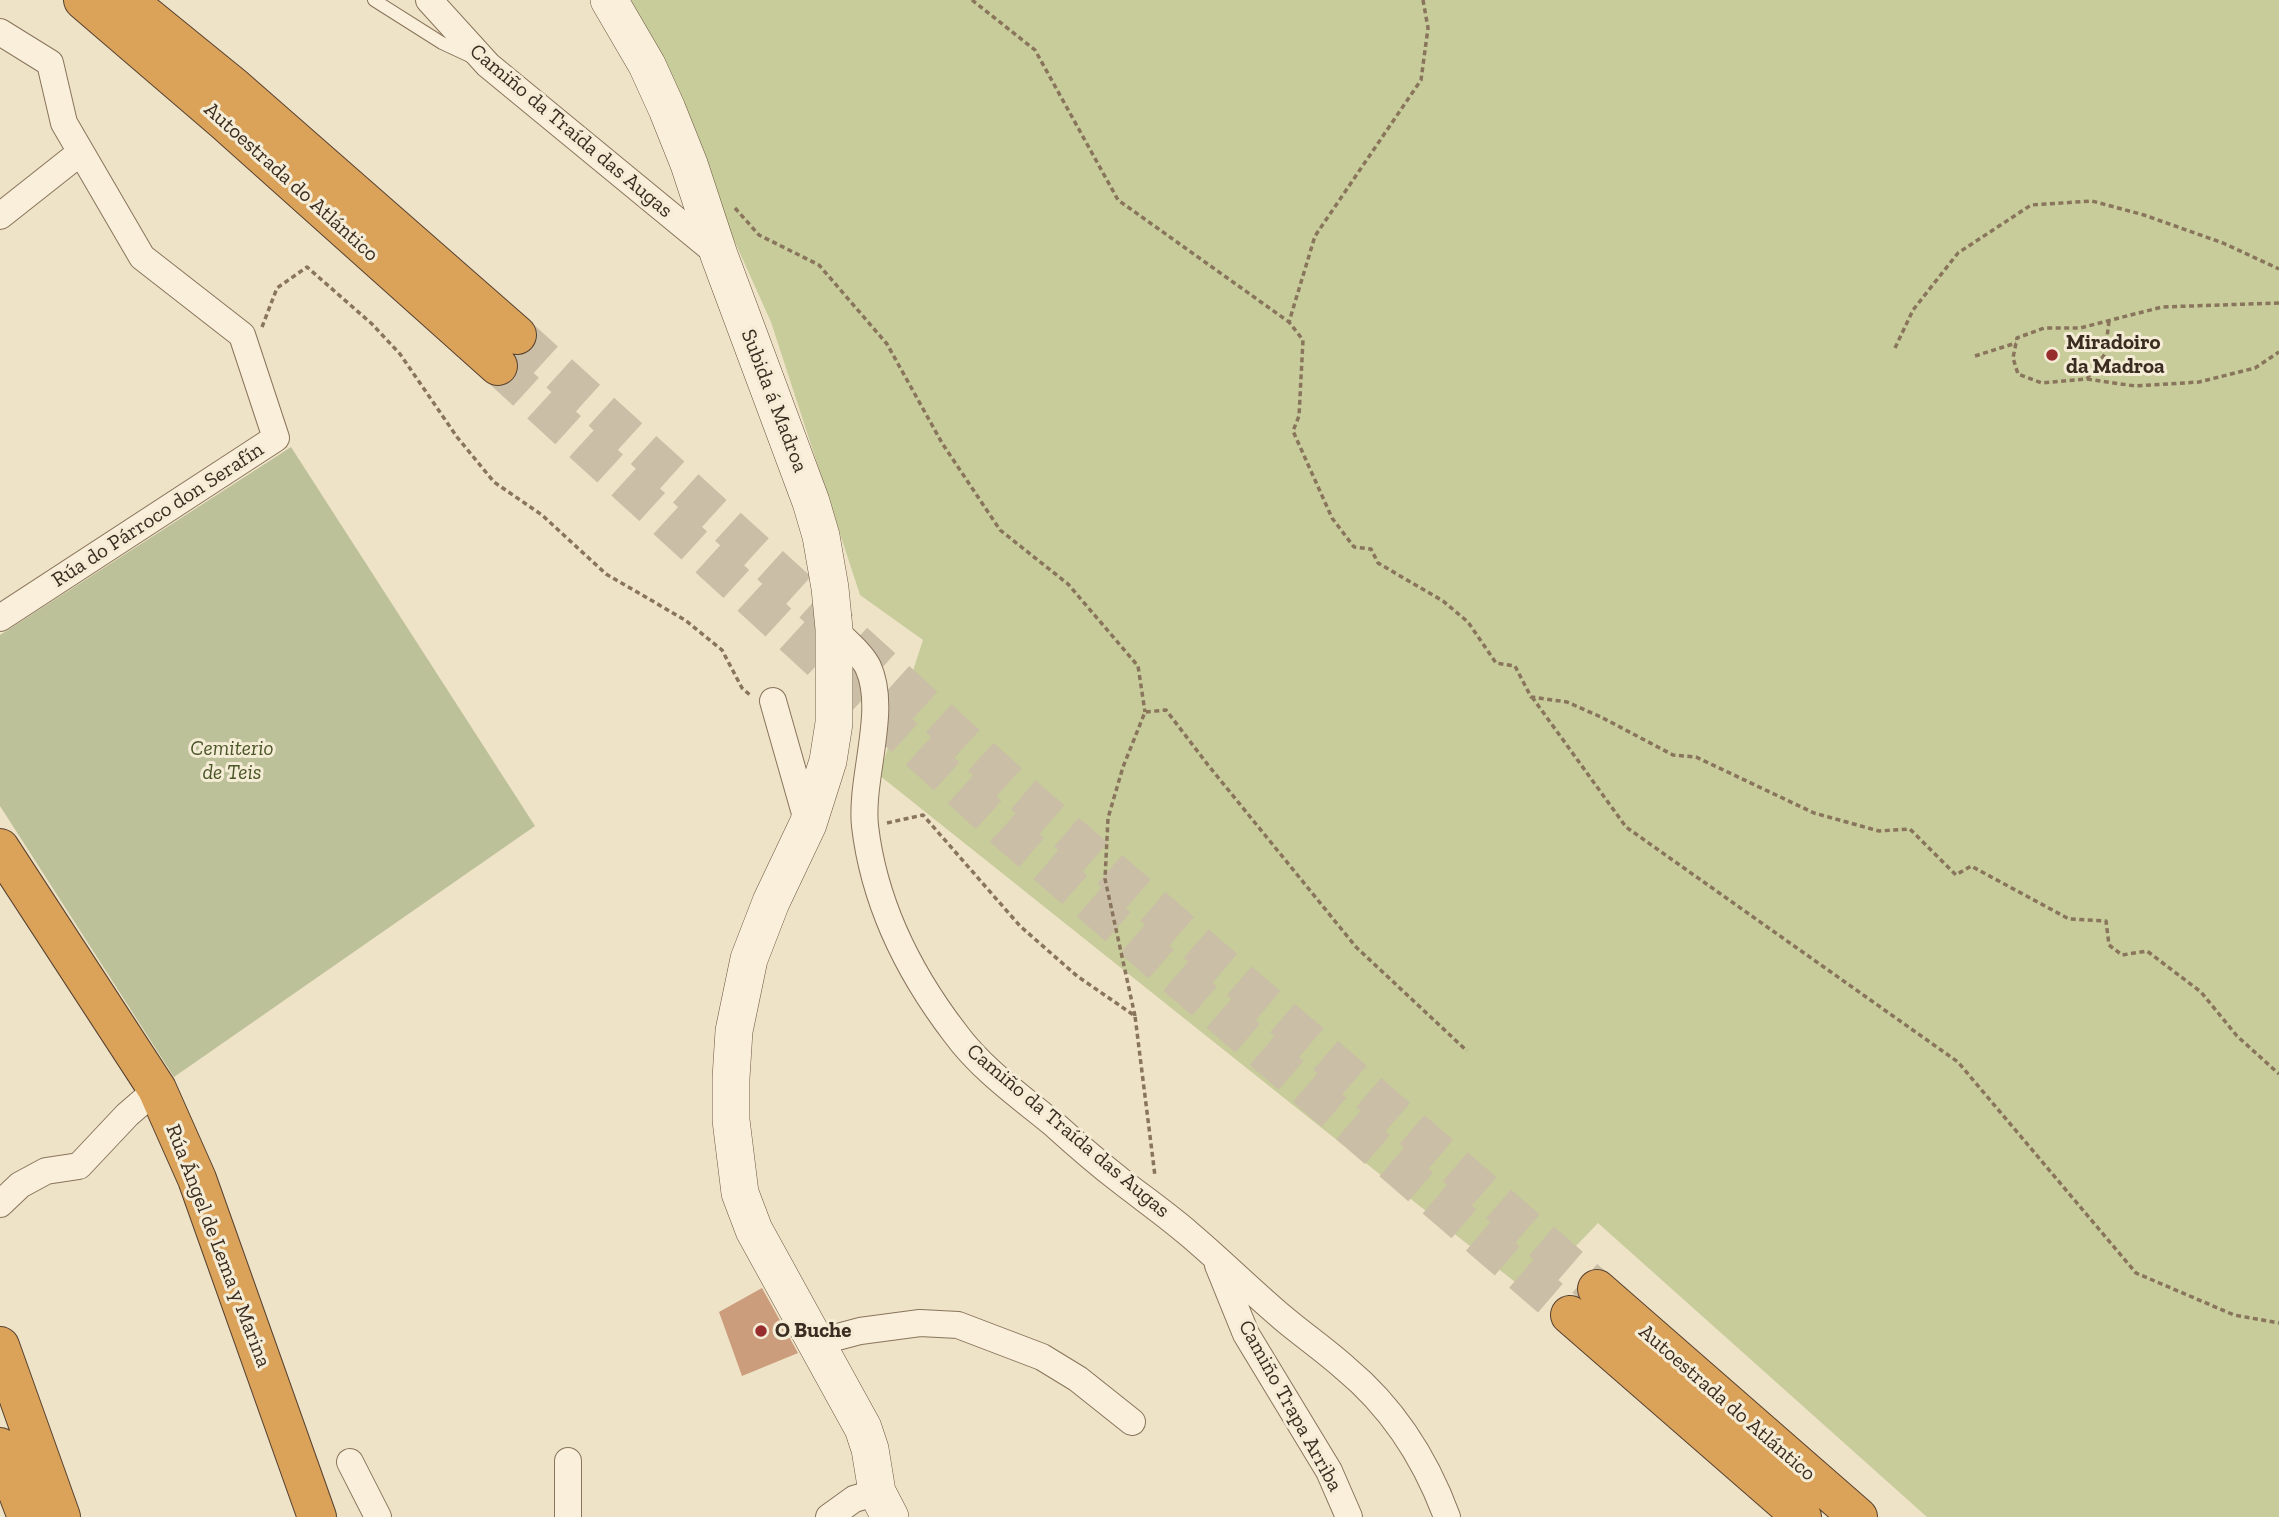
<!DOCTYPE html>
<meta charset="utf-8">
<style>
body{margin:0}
canvas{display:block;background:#eee2c7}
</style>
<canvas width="2279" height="1517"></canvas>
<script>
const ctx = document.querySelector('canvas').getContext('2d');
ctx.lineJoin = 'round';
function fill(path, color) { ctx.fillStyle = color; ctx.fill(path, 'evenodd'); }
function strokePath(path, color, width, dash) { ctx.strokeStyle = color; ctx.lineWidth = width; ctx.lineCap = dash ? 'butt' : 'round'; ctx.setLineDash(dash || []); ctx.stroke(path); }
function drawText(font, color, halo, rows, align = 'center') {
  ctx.font = font + ' "Zilla Slab",serif'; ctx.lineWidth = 6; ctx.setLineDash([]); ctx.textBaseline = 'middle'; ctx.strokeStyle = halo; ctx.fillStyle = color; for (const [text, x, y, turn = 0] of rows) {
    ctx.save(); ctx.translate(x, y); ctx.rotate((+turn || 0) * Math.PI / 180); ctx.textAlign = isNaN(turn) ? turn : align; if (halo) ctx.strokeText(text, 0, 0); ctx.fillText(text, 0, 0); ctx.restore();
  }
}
fill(new Path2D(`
 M631 0H2279V1517H1927L1598 1223 1530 1294 879 775 923 640 860 595 771 322 689 140Z`), '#c7cc9a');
fill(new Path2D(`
 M291 447 535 826 174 1077 0 806V635Z`), '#bdc199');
fill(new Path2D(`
 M762 1288 798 1353 742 1376 719 1312Z`), '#cb9d7d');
strokePath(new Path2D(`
 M517 335 1013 786 1597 1289
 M498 366 1003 828 1570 1315`), '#cabea6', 38, [38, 19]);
const lane = new Path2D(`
 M374 0 442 43 472 57`);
const street = new Path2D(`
 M429 0 488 65 719 255
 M0 32 50 63 64 123 142 257 242 335 276 438 0 618
 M0 216 81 152
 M834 629C844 640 861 653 868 667 888 710 860 778 865 826 874 902 909 973 955 1033 982 1070 1021 1097 1056 1126 1077 1145 1099 1164 1121 1181 1144 1199 1167 1215 1189 1234 1221 1261 1251 1291 1283 1318 1303 1335 1325 1350 1345 1368 1392 1407 1426 1460 1447 1517
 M773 701 808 824
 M0 1204 20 1185 46 1171 79 1166 127 1115 157 1089
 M1218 1265 1246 1334 1329 1471 1349 1517
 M817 1345 830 1339 860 1331 920 1323 958 1325 1042 1357 1078 1379 1132 1422
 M350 1462 378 1517
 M568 1517V1461
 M829 1517 854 1499 877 1492`);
const secondary = new Path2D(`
 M609 0 647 65 667 109 689 164 719 255 811 502 821 536 830 588 834 629V723L828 761 808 824 771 902 749 959 734 1031 731 1078V1120L740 1193 754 1230 863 1428 870 1449 877 1492 890 1517`);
const highway = new Path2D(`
 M83 0 224 121 498 366
 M127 0 234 87 517 335
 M0 848 157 1089 197 1179 317 1517
 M1597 1289 1858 1517
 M1570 1315 1802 1517
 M0 1346 61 1517
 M0 1447 27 1517`);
strokePath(lane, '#89745c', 14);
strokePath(street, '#89745c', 28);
strokePath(secondary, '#6b553f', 38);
strokePath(highway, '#574230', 40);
strokePath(new Path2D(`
 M972 0 1035 50 1118 200 1289 322
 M1423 0 1428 28 1421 80 1315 236 1289 322 1303 340 1299 416 1293 431 1332 518 1354 547 1371 549 1378 563 1443 601 1468 622 1496 663 1515 666 1531 697 1567 702 1601 717 1673 755 1696 757 1814 813 1879 831 1910 829 1956 875 1971 866 2069 919 2106 921 2109 945 2122 955 2147 951 2201 992 2237 1036 2279 1074
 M735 208 759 235 819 265 887 344 942 443 1000 530 1068 584 1138 666 1145 712
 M2109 321 2105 354 2087 379 2042 383 2018 374 2013 358 2017 338 2044 328H2080L2162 307 2279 303
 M262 327 277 288 307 267 372 324 400 354 457 437 494 482 542 515 606 574 685 620 722 650 742 688 750 695
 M1895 348 1913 310 1958 253 2031 205 2092 201 2144 215 2223 243 2279 269
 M1975 356 2016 343
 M2087 379 2135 386 2199 382 2255 368 2279 352
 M1532 697 1626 827 1958 1062 2136 1273 2234 1315 2279 1323
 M887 823 923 815 1020 926 1077 976 1135 1016 1155 1176
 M1135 1016 1105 879 1108 818 1123 767 1145 712 1166 710 1208 765 1356 947 1467 1051`), '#89745c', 3.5, [5, 3.5]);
strokePath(lane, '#f9efda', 12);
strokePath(street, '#f9efda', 26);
strokePath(secondary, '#f9efda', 37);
strokePath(highway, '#dba25a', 38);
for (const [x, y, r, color] of [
 [2052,355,7,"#982d2e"],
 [761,1331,7,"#982d2e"]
]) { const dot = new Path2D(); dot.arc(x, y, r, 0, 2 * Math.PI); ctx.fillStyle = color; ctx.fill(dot); strokePath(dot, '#f5ecd6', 2.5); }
drawText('21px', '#3a2c20', '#f5ecd6', [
 ["Camiño da Traída das Augas",571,131,40],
 ["Autoestrada do Atlántico",291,182,42],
 ["Subida á Madroa",774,401,69],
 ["Rúa do Párroco don Serafín",158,515,-33],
 ["Camiño da Traída das Augas",1068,1131,40],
 ["Rúa Ángel de Lema y Marina",218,1246,69],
 ["Autoestrada do Atlántico",1727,1403,41],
 ["Camiño Trapa Arriba",1290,1406,61]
]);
drawText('bold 21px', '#3a2c20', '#f5ecd6', [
 ["Miradoiro",2066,343],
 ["da Madroa",2066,367],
 ["O Buche",775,1331]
], 'left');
drawText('italic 21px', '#4a5627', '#f5ecd6', [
 ["Cemiterio",232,749],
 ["de Teis",232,773]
]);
</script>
